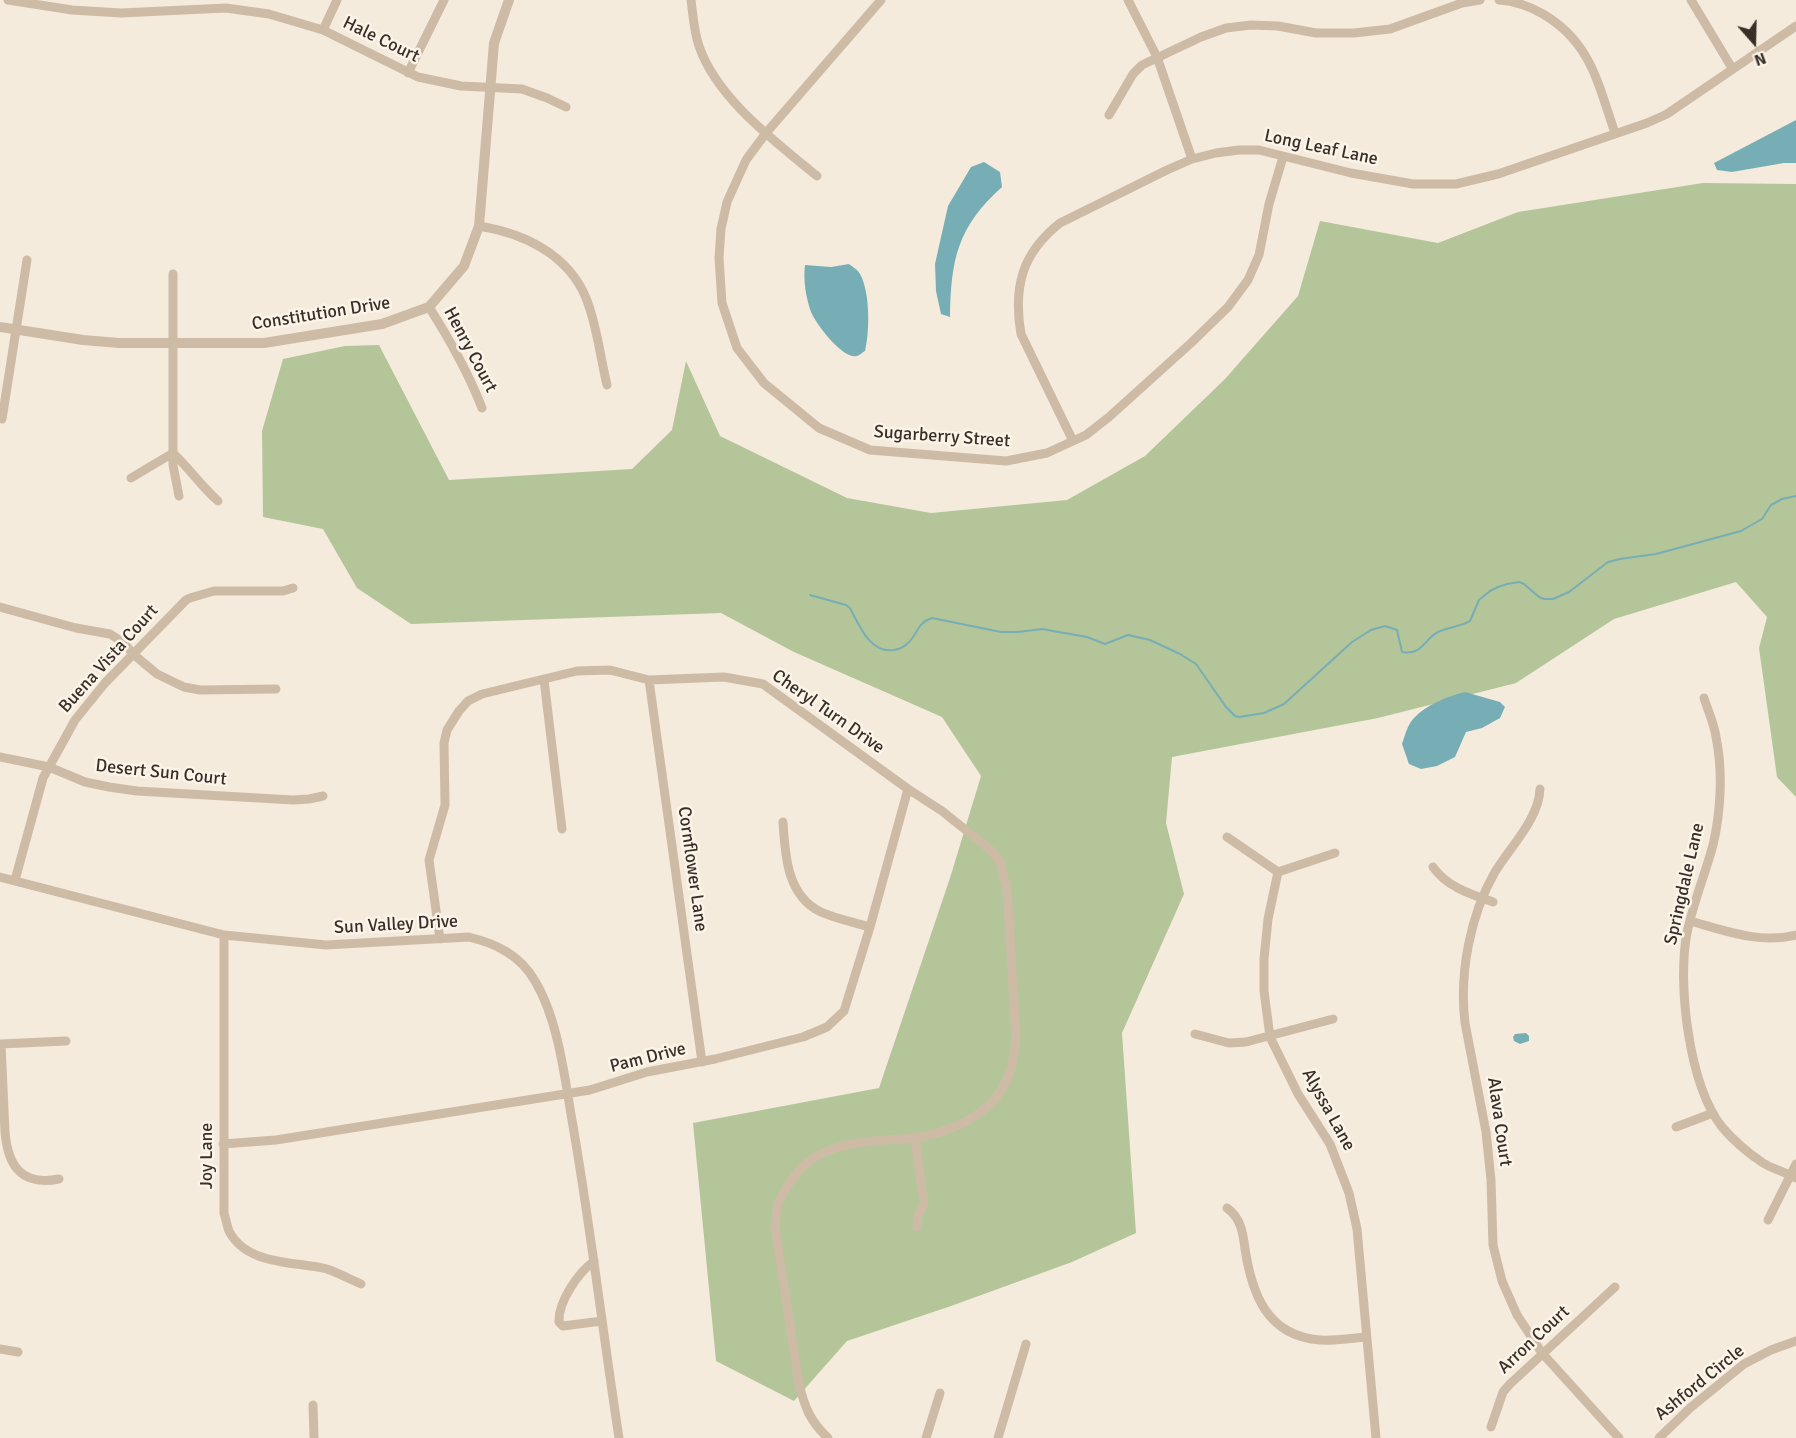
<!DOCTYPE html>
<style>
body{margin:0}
#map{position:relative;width:1796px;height:1438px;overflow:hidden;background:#f5ebdc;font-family:Signika,sans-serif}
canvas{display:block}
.north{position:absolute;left:1724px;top:12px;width:60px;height:60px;-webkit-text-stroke:4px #fbf4e9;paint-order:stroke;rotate:160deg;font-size:16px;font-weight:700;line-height:24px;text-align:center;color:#3a2f28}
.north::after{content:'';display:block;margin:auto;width:21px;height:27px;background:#3a2f28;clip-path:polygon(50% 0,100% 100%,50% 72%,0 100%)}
</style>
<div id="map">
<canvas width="1796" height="1438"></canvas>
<div class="north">N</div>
</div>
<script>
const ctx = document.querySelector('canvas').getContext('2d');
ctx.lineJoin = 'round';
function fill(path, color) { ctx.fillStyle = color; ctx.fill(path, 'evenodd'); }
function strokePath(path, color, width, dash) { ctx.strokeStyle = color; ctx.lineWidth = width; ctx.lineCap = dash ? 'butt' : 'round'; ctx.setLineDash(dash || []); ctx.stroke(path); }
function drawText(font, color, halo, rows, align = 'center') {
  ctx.font = font + ' Signika,sans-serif'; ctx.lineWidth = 5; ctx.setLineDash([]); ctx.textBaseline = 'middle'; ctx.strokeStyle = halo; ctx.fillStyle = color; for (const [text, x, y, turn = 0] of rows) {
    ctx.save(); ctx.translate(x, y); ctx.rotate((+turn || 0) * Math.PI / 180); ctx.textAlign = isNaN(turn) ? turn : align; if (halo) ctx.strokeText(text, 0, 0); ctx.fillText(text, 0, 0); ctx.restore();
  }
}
fill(new Path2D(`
 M1703 183 1796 184V797L1777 777 1759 648 1767 617 1736 582 1614 619 1516 683 1378 718 1172 757 1166 823 1184 894 1122 1033 1136 1233 1072 1262 951 1306 847 1341 794 1401 716 1361 693 1123 879 1088 950 878 981 776 942 717 794 652 721 613 411 624 357 588 323 529 263 517 262 431 283 359 345 346 379 345 449 480 632 469 672 430 686 361 720 436 847 498 931 513 1067 500 1145 456 1225 379 1298 296 1320 221 1438 243 1518 212Z`), '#b4c59a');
fill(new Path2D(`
 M1796 120V163H1784L1732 172 1717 170 1714 163Z
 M984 162 1000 172 1002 187C957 227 951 260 950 317L941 314 936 291 935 264 948 206 971 167Z
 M849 264C853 267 858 270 860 274 870 292 870 330 865 351 863 352 860 355 857 356 843 360 816 324 811 312 806 298 803 280 805 265L831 267Z
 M1465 692 1500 702 1505 707 1500 718 1482 728 1466 732 1455 757 1437 766 1421 769 1409 764 1402 744C1405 736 1407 725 1414 718 1426 705 1448 696 1465 692Z
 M1526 1033 1529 1036V1041L1520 1044 1514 1041 1513 1037 1515 1034Z`), '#77aeb5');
strokePath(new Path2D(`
 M810 595 846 605 850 608C859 625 870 654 894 650 899 649 904 647 907 644 918 635 916 623 932 618L1001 632H1018L1042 629 1087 637 1105 644 1128 635 1150 640 1180 654 1196 664 1226 707 1235 716 1239 717 1264 713 1284 704 1352 642 1371 630 1385 626 1397 630 1402 652C1422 656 1424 639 1438 632 1448 627 1460 627 1470 621L1479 600 1490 591 1498 587 1507 584 1519 582 1524 584 1539 597 1544 599H1553L1569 592 1608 562 1620 559 1656 554 1741 531 1762 519 1771 505 1782 499 1796 496`), '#77aeb5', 2);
strokePath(new Path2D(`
 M8 0 72 10 121 13 226 8 269 14 323 30 418 77 461 86 522 89 547 98 566 107
 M691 0C693 15 694 32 699 46 717 99 776 142 817 176
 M881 0 766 133 746 160 727 202 721 229 719 258 722 303 737 348 764 383 819 428 870 450 1006 461 1047 453 1086 435 1109 417 1191 343 1228 307 1248 280 1259 255 1269 204 1283 157
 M1128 0 1157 57 1192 159
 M1499 0C1514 1 1529 6 1543 14 1591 42 1598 84 1615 133
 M1691 0 1732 68
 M323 30 337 0
 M408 73 444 0
 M1109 115 1133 74 1142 65 1201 37 1226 28 1251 25 1278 26 1316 33H1354L1390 29 1462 3 1480 0
 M479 226C523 233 568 254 586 298 597 325 600 356 607 385
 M173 274V465L179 496
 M429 307C450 340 468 372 482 408
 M2 419 27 260
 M1073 441 1021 334C1013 287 1022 253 1060 223L1167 170 1192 159 1216 153 1239 150H1259L1351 173 1413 184H1456L1498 174 1647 123 1667 114 1796 26
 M173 453C189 468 201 486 218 501
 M131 478 173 453
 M0 607 76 628 110 634 124 643 133 654 157 674 184 687 200 690 276 689
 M544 680 562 829
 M649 680 702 1062
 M1704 698C1708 711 1714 723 1716 737 1723 771 1721 811 1713 845 1705 875 1693 903 1687 933 1677 984 1689 1085 1722 1127 1733 1140 1748 1153 1763 1163 1773 1169 1785 1172 1796 1178
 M0 757 49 767 85 782 109 787 137 791 293 800 309 799 323 796
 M1540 789C1539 819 1510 847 1495 872 1470 915 1459 974 1465 1023L1486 1132 1491 1180 1493 1245 1502 1281 1517 1315 1542 1353 1619 1438
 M783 822C785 855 787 896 821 912 836 919 854 922 870 927
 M1227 837 1278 872
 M1433 867C1447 887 1470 894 1493 902
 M1278 872 1268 919 1264 959V991L1270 1037 1298 1094 1330 1144 1349 1193 1357 1229 1376 1438
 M1278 872 1335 853
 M0 877 224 935 326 945 469 937C497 944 520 955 535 981 559 1021 565 1081 573 1126 591 1230 603 1334 619 1438
 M15 880 43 778 75 720 105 683 186 600 190 598 214 591H283L293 588
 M1690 921C1726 931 1759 944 1796 935
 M224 935V1213C226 1219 227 1226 229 1231 247 1266 295 1261 327 1269 338 1273 350 1279 361 1284
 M440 939 429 860 445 805 444 743 447 730 459 711 468 701 482 694 577 671 610 670 649 680 724 677 763 684 908 789 942 811 992 851 1000 862 1007 890 1016 1035C1014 1077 1001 1103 963 1123 948 1130 932 1136 915 1138 891 1140 851 1141 830 1150 807 1159 796 1171 784 1192 782 1196 779 1200 778 1204 776 1211 776 1220 775 1227L799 1384C805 1408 810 1421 828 1438
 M1195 1034 1229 1043 1246 1042 1333 1019
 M0 1044 66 1041
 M1 1044 5 1132C8 1167 22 1186 59 1179
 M1676 1127 1713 1113
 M915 1138 924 1204 918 1215 917 1227
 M223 1144 276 1140 590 1090 647 1072 715 1059 803 1037 827 1027 844 1011 870 927 908 789
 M1227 1208C1241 1218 1243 1233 1245 1249 1252 1294 1267 1336 1320 1340 1335 1341 1351 1338 1366 1337
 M1768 1220 1796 1164
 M594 1261C578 1273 558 1302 559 1322L563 1326 602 1321
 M0 1349 18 1352
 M313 1405 314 1438
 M1491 1427 1503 1392 1510 1384 1615 1287
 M926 1438 940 1393
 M998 1438 1026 1344
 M1659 1438 1690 1408 1744 1364 1771 1350 1796 1341`), '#cebba6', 9);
strokePath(new Path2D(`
 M0 327 83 340 119 343H264L382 324 429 307 464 266 479 226 494 43 509 0`), '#cebba6', 10);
drawText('18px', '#3a2f28', '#fbf4e9', [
 ["Hale Court",381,40,26],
 ["Long Leaf Lane",1321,148,12],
 ["Constitution Drive",321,314,-9],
 ["Henry Court",470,350,62],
 ["Sugarberry Street",942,437,4],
 ["Buena Vista Court",109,659,-48],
 ["Cheryl Turn Drive",828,712,35],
 ["Desert Sun Court",161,773,6],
 ["Cornflower Lane",692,869,82],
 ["Springdale Lane",1685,884,-77],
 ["Sun Valley Drive",396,925,-3],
 ["Pam Drive",648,1058,-14],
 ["Alyssa Lane",1328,1110,61],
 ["Alava Court",1499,1122,82],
 ["Joy Lane",207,1156,-90],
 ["Arron Court",1534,1340,-43],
 ["Ashford Circle",1700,1383,-39]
]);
</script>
